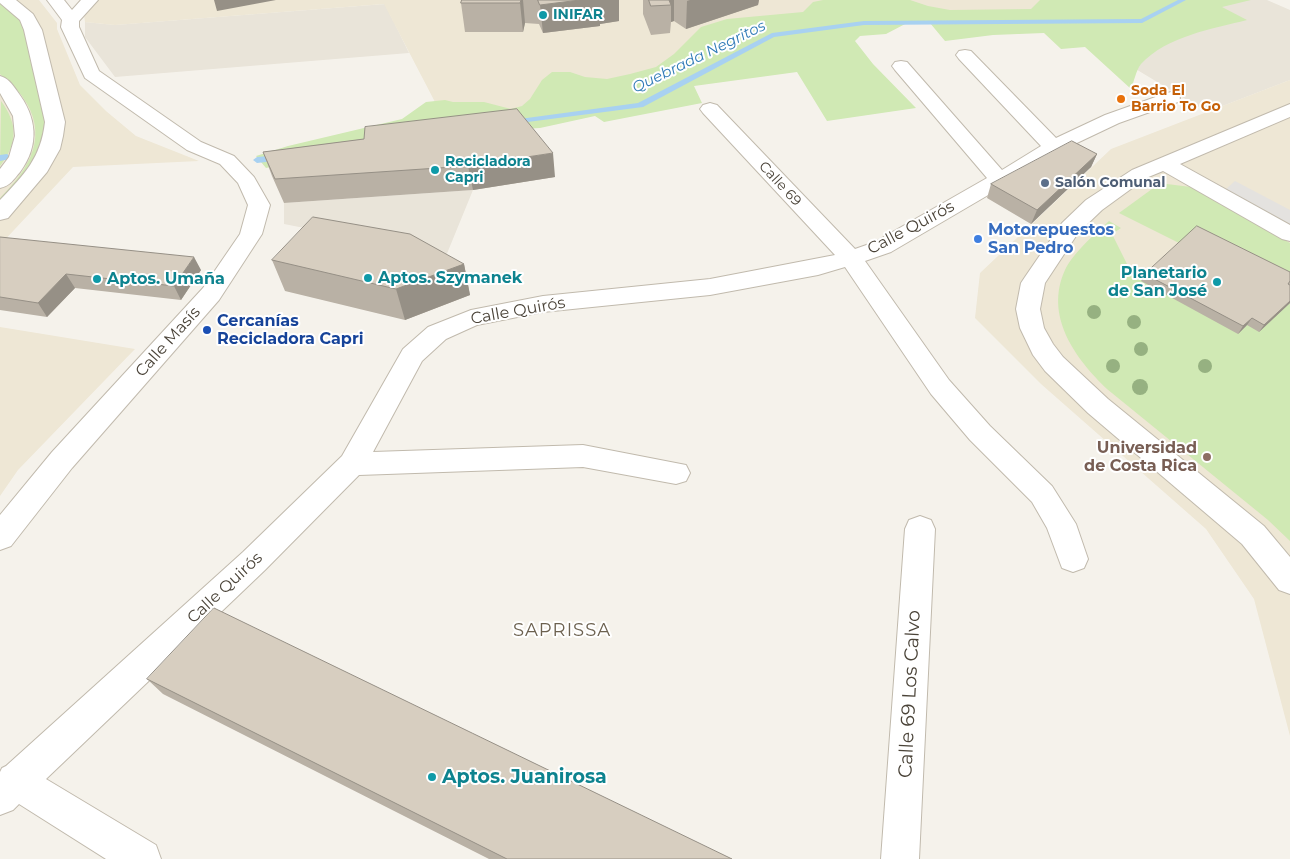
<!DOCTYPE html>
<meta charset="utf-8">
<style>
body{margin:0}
canvas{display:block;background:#f5f2eb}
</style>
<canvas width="1290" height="859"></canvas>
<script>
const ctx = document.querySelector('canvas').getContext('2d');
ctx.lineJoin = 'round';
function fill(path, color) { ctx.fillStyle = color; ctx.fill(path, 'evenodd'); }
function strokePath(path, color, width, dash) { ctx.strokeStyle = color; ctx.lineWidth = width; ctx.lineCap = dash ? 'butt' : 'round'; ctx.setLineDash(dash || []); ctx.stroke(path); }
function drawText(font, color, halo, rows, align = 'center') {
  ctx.font = font + ' Montserrat,sans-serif'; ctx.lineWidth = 4; ctx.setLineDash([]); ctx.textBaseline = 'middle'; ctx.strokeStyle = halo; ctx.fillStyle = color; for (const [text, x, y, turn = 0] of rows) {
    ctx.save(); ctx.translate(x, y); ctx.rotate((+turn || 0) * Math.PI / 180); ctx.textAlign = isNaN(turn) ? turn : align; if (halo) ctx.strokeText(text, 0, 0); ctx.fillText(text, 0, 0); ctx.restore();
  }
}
fill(new Path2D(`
 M1204 0H1267L1290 10V80L1207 112 1076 33Z
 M385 4 409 53 115 77 85 37V22L115 25Z
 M473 190 446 256 284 224V203Z`), '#e9e4d9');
fill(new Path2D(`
 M0 0H39L57 23V29L80 85 106 111 136 136 199 161 73 167 0 245Z
 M99 0H1183L1142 21 864 23 640 105 448 127 384 4 115 25 85 22 84 15Z
 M1290 80V736L1254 599 1206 529 1041 384 975 318 980 273 1111 149Z
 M0 327 135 349 18 470 0 496Z`), '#eee7d5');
fill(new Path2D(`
 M823 0H910L928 6 950 10 1031 9 1040 0H1251L1222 7 1247 20C1212 29 1167 36 1141 64 1136 70 1134 82 1131 89L1085 47 1061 49 1044 33 993 35 945 41 930 23H907L886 34 860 36 855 41 873 64 916 108 827 121 797 72 694 86 702 103 604 122 595 116 540 128 467 132 358 148 266 168 256 156 288 146 402 119 426 102 445 100 453 102H484L511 109 522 106 530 99 542 80 552 72H570L585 77 607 79 630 74 656 67 674 54 701 27 727 19 803 12 813 2Z
 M0 2 17 16 23 26 44 118 46 132 44 152 0 205V198C30 168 50 135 22 96 16 88 7 81 0 74Z
 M1 101C18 124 18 143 0 166Z
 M1167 184 1191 187 1290 243V281L1181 244 1119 213 1152 189Z
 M1109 221 1121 228 1112 234 1131 272 1144 278 1142 281 1238 333 1247 325 1290 303V541L1268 520 1107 389C1075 358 1044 316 1065 270 1073 253 1095 234 1109 221Z`), '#d0e9b4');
fill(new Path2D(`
 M1235 181 1290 210V234L1225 190Z`), '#e4e2df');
fill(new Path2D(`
 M1178 0H1186L1142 23 864 25 774 37 643 107 512 124 508 122 512 120 638 103 772 33 864 21 1141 19Z
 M7 154 11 157 10 159 0 161V155Z
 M281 155 284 156V160L257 163 253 160 257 157Z`), '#a8d1f1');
const minor = new Path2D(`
 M0 0H16L33 14 42 30 65 122 63 136 60 149 47 172 8 218 0 220V200C24 175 41 158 45 122L24 30 20 20 0 3Z
 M47 0H64L72 10 81 0H98L79 21V27L99 71 201 142 234 156 254 177 270 205 262 234 219 300 72 468 11 546 0 550V515L52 452 203 288 240 234 248 205 238 183 220 164 187 150 85 78 61 27 62 20Z
 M965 50 971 51 1056 138 1105 115 1164 94 1171 92 1178 94 1180 98 1178 102 1119 123 1060 151 1007 184 891 252 865 261 949 380 990 426 1052 486 1076 524 1088 559 1084 568 1073 572 1062 568 1047 528 1032 502 970 440 931 394 845 267 818 275 710 295 543 312 477 325 446 339 422 361 373 452 583 445 686 465 690 473 686 481 676 484 583 467 359 475 265 570 46 779 156 845 161 859H106L19 804 13 810 0 815V772L2 768 6 766 243 552 342 456 403 349 428 327 471 310 543 296 710 279 835 255 703 113 700 109 703 105 710 103 717 105 855 249 875 242 987 178 895 70 892 66 895 62 901 61 907 62 1002 170 1041 146 959 59 956 55 959 51Z
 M0 76C8 78 12 84 17 91 37 117 40 145 20 172 14 179 10 186 0 188V169L9 157 15 136 13 116 0 93Z
 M1290 104V117L1180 164 1290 225V241L1282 239 1163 171 1146 178 1102 210 1078 233 1045 283 1040 309 1044 328 1053 344 1063 357 1108 399 1264 526 1290 557V594L1279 590 1242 544 1088 413 1045 371 1033 355 1020 328 1016 309 1021 283 1025 277 1062 223 1086 200 1132 170Z
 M920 516 931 520 935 529 919 859H881L905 529 909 520Z`);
strokePath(minor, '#c1baad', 2);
fill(minor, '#fff');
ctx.fillStyle = '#96b181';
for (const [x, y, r] of [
 [1094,312,7],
 [1134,322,7],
 [1141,349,7],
 [1113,366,7],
 [1205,366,7],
 [1140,387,8]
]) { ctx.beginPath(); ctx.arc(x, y, r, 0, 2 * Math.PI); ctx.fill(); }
fill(new Path2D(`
 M462 0H619V21L600 24V26L543 33 539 24 525 23 523 32H465L461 3Z
 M643 0H759L758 5 686 29 674 21 671 22 670 33 651 35 643 14Z
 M364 139 555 177 473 190 284 203 272 176 263 152Z
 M1097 154 1091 167 1031 224 987 198 991 184Z
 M0 237 201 270 181 300 75 288 47 317 0 310Z
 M272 260 464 264 470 295 405 320 285 291Z
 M1290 272V284H1289L1290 285V303L1259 332 1247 325 1238 334 1141 281 1145 274Z
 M147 679 732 859H489L163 694Z`), '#b9b1a5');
fill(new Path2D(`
 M214 0H276L217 11Z
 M521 0H523L525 23 523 32 520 3Z
 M580 0H619V21L600 24V26L543 33 540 5Z
 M666 0H674V21L671 22V5Z
 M690 0H759L758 5 686 29 687 1Z
 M553 153 555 177 473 190 468 166Z
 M1097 154 1091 167 1031 224 1037 210Z
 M194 257 201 270 181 300 174 286Z
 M464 264 470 295 405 320 396 289Z
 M66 274 75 288 47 317 38 303Z
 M1290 301V303L1259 332 1264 325Z
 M1252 318 1247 325 1238 334 1243 326Z`), '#969086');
const building = new Path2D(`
 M462 0H521L520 3H461Z
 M538 0H580L540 5Z
 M649 0H669L671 5 651 6Z
 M517 109 553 153 468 166 275 179 263 152 364 139 365 127Z
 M1072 141 1097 154 1037 210 991 184Z
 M313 217 410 234 464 264 396 289 272 260Z
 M1197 226 1290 272V281L1288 284 1290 285V301L1264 325 1252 318 1243 326 1145 274Z
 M0 237 194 257 174 286 66 274 38 303 0 297Z
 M214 608 732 859H507L147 679Z`);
fill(building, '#d7cec0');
strokePath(building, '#969086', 1);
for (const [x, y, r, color] of [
 [543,15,5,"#0f9aa8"],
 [1121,99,5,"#e8710a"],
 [435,170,5,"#0f9aa8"],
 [1045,183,5,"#5c6f8a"],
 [978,239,5,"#3f7fe0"],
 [368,278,5,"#0f9aa8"],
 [97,279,5,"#0f9aa8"],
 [1217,282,5,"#0f9aa8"],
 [207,330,5,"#1a4fb4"],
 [1207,457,5,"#8d6e63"],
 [432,777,5,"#0f9aa8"]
]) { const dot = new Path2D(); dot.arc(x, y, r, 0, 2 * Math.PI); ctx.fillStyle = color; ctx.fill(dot); strokePath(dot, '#fff', 2); }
drawText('bold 14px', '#0d838f', '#fff', [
 ["INIFAR",553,15],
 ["Recicladora",445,162],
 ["Capri",445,178]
], 'left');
drawText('bold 14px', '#c56008', '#fff', [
 ["Soda El",1131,91],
 ["Barrio To Go",1131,107]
], 'left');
drawText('bold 14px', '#4e5e75', '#fff', [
 ["Salón Comunal",1055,183]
], 'left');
drawText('14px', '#4a4338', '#fff', [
 ["Calle 69",780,184,47]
]);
drawText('italic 15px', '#307bb7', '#fff', [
 ["Quebrada Negritos",699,57,-26]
]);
drawText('16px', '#4a4338', '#fff', [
 ["Calle Quirós",911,228,-28],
 ["Calle Quirós",518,311,-10],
 ["Calle Masís",168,342,-48],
 ["Calle Quirós",225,588,-43]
]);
drawText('bold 16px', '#366cbe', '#fff', [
 ["Motorepuestos",988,230],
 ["San Pedro",988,248]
], 'left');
drawText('bold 16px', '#0d838f', '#fff', [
 ["Planetario",1207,273,"right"],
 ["de San José",1207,291,"right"],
 ["Aptos. Szymanek",378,278],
 ["Aptos. Umaña",107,279]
], 'left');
drawText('bold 16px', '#164399', '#fff', [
 ["Cercanías",217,321],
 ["Recicladora Capri",217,339]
], 'left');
drawText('bold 16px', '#785e54', '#fff', [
 ["Universidad",1197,448],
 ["de Costa Rica",1197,466]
], 'right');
ctx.letterSpacing = '1px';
drawText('18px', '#6c614f', '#fff', [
 ["SAPRISSA",562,631]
]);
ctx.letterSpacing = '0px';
drawText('19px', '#4a4338', '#fff', [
 ["Calle 69 Los Calvo",910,694,-87]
]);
drawText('bold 19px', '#0d838f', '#fff', [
 ["Aptos. Juanirosa",442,777]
], 'left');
</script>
